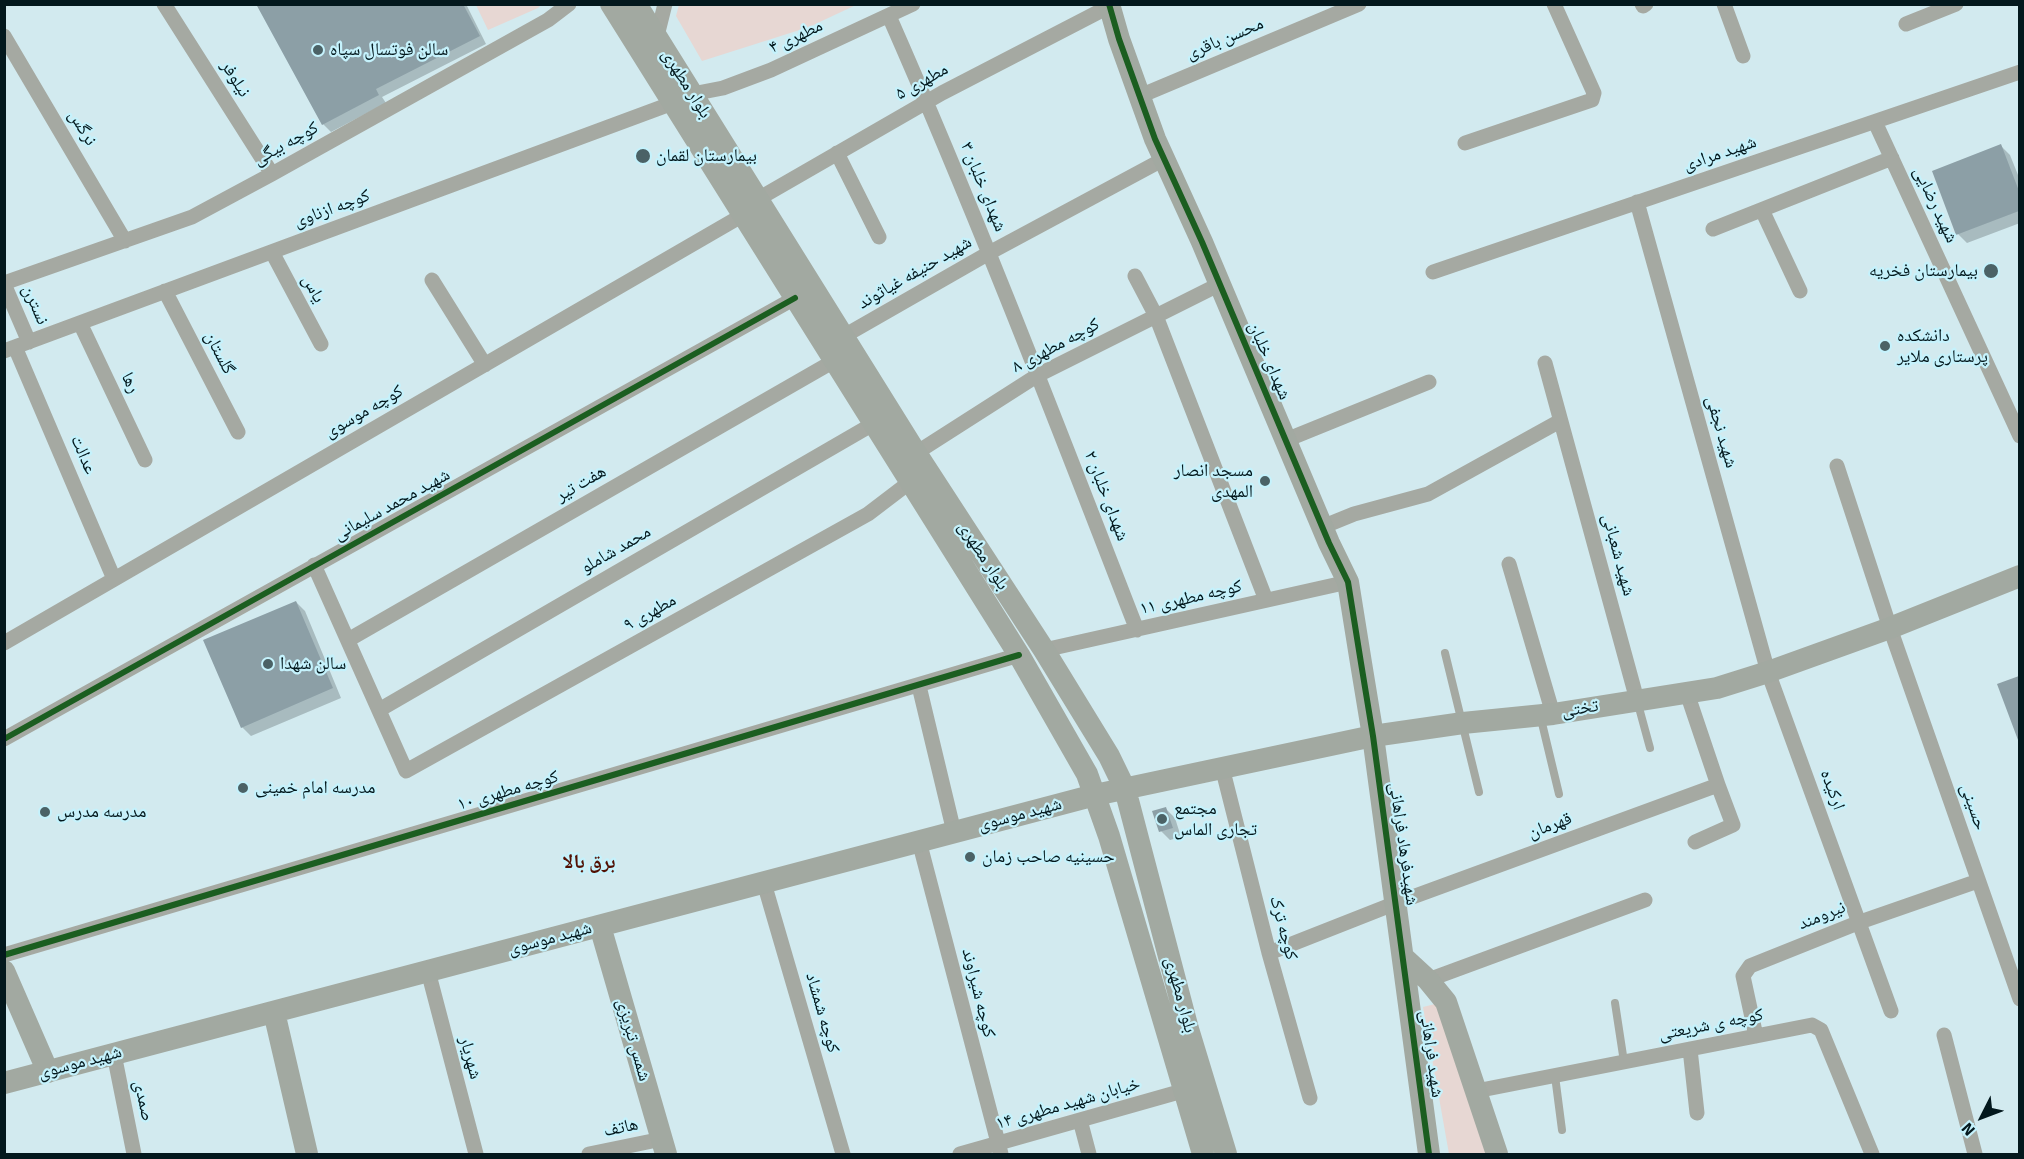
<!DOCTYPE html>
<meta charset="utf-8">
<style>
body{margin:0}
#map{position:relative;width:2024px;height:1159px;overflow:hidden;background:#d2eaef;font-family:Signika,sans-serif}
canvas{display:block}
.frame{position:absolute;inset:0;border:6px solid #03181d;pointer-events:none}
.north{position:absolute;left:1952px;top:1087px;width:60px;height:60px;-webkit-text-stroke:4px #c5f2fc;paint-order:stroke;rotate:228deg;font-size:16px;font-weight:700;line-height:24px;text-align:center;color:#03181d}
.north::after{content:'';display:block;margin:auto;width:21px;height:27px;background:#03181d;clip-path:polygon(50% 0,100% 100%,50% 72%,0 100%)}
</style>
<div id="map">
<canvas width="2024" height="1159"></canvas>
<div class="frame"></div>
<div class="north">N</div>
</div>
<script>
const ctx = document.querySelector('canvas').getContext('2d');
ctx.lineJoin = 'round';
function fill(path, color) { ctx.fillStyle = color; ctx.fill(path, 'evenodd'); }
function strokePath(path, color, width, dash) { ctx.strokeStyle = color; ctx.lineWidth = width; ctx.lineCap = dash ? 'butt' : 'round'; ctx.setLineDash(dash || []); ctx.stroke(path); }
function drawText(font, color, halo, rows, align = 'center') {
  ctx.font = font + ' Signika,"Noto Naskh Arabic",sans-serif'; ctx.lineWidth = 4.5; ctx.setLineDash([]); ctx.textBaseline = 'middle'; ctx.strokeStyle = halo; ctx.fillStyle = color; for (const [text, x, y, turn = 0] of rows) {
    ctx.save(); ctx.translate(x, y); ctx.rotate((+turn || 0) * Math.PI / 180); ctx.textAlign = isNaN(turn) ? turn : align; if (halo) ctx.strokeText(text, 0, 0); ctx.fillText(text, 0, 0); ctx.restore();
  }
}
fill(new Path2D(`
 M476 5H541L538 8 488 30Z
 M679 5V4L856 5 809 27 702 61 676 16Z
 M1439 1003 1489 1154H1449L1423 1007Z`), '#e7d7d3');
fill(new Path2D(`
 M258 4H466L486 44 382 97 386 103 331 132 323 124Z
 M2001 146 2010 155 2020 180V223L1967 243 1958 234Z
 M296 602 305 611 341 698 251 736 242 727Z
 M2020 677V724H2018L1999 685Z
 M1166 809 1175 818 1181 837 1170 840 1161 831Z`), '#0003');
fill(new Path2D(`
 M256 4H463L480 36 376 89 379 95 322 125Z
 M2001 144 2019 191V211L1956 235 1932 171Z
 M296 601 333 688 241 728 203 640Z
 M2019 676V740H2018L1997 684Z
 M1166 807 1173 828 1159 832 1152 811Z`), '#8c9fa6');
strokePath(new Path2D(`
 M1445 653 1479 792
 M1638 704 1650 748
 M1541 719 1559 794
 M1615 1003 1624 1062
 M1555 1076 1562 1130`), '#a5a9a2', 8);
strokePath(new Path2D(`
 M164 4 272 174
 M1642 4 1643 6 1646 4
 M1724 4 1743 56
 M889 16C978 218 1057 424 1137 630
 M1906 24 1956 4
 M4 36 125 241
 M660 41 658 32 665 4
 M692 94 723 88 771 70 913 4
 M1140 96 1359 4
 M1875 122 2020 436
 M1465 143 1592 100 1594 93 1554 4
 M837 153 879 237
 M758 199 942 93 1110 6
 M1637 202 1768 672 1891 1011
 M1762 210 1800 291
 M1713 229 1892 158
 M272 252 321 344
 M1433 272 2020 72
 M1135 276 1156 316 1266 600
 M432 280 485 365
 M4 283 192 217 272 174 548 20 569 4
 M4 284 29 342
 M165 291 238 432
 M80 323 145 460
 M844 336 989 253 1164 159
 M15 347 114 579
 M4 351 673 103
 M1545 363 1637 700
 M1286 440 1429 382
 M916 453 1038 375 1220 284
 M1837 466 1890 628 2020 999
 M1322 527 1354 514 1428 494 1560 421
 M1509 564 1553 714
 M314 565 406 771 868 514 910 482
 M348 640 834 361
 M4 643 743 215
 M1044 650 1348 582
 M919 686 954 832
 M379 710 873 424
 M4 739 795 298
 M1222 767 1269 953 1310 1098
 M919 841 1001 1154
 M1695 842 1733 825 1718 785
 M764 883 843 1154
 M1269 953 1396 903 1718 785 1687 693
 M4 955 1019 655
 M428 971 476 1154
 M1428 980 1645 900
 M1944 1035 1975 1154
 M1756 1036 1743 976 1750 966 1860 922 1978 881
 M1690 1049 1697 1113
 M114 1054 134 1154
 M1476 1091 1812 1025 1821 1030 1872 1154
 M1080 1120 1089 1154
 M589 1154 662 1139
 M960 1154 1186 1090`), '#a5a9a2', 15);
strokePath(new Path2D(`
 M611 4 1019 655 1087 774 1109 836 1203 1154
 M636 4 916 453 1044 650 1109 756 1125 789 1188 1029 1226 1154
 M1109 4 1119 39 1155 139 1202 242 1329 543 1348 582 1361 663 1373 736 1429 1154
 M600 926 666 1154
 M1403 957 1428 980 1446 1002 1497 1154
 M4 971 48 1072
 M274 1012 307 1154
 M4 1083 1095 795 1373 736 1463 723 1553 714 1717 688 1768 672 1890 628 2020 576`), '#a2a9a1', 22);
strokePath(new Path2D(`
 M1109 4 1119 39 1155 139 1202 242 1329 543 1348 582 1361 663 1373 736 1429 1154
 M4 739 795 298
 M4 955 1019 655`), '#1b5e20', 6);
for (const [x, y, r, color] of [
 [318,50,6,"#4b6266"],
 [643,156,8,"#4b6266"],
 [1991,271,8,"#4b6266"],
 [1885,346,6,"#4b6266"],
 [1265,481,6,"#4b6266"],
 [268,664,6,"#4b6266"],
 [243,788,6,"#4b6266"],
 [45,812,6,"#4b6266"],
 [1162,819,6,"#4b6266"],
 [970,857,6,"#4b6266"]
]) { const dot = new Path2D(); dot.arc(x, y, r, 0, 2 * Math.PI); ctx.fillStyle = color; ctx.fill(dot); strokePath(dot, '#c5f2fc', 2); }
drawText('18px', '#03181d', '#c5f2fc', [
 ["مطهری ۴",796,37,-25],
 ["محسن باقری",1225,39,-23],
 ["نیلوفر",235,79,58],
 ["مطهری ۵",922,82,-29],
 ["بلوار مطهری",686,84,58],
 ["نرگس",82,128,59],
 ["کوچه بیگی",286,144,-29],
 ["شهید مرادی",1720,154,-19],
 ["شهدای خلبان ۳",983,187,68],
 ["شهید رضایی",1935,205,65],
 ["کوچه ازناوی",332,209,-20],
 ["شهید حنیفه غیاثوند",915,273,-30],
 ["یاس",313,289,62],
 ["نسترن",35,305,67],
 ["کوچه مطهری ۸",1056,346,-28],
 ["گلستان",219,353,63],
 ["شهدای خلبان",1269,361,67],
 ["رها",130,383,65],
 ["کوچه موسوی",364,412,-30],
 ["شهید نجفی",1721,432,74],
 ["عدالت",83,455,67],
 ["هفت تیر",581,484,-30],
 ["شهدای خلبان ۲",1106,496,69],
 ["شهید محمد سلیمانی",392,505,-29],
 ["محمد شاملو",616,550,-30],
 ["شهید شعبانی",1618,555,75],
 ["بلوار مطهری",983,556,57],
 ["کوچه مطهری ۱۱",1191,598,-13],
 ["مطهری ۹",650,613,-29],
 ["تختی",1580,709,-9],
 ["ارکیده",1832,790,70],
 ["کوچه مطهری ۱۰",508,791,-16],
 ["حسینی",1973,807,71],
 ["شهید موسوی",1020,815,-15],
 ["قهرمان",1550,826,-20],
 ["شهیدفرهاد فراهانی",1403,844,82],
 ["نیرومند",1822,916,-22],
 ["کوچه ترک",1283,928,75],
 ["شهید موسوی",550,939,-15],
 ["کوچه شیراوند",978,993,76],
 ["بلوار مطهری",1180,995,75],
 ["کوچه شمشاد",822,1013,74],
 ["کوچه ی شریعتی",1711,1025,-11],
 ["شمس تبریزی",633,1040,74],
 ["شهید فراهانی",1431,1054,82],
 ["شهریار",470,1058,75],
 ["شهید موسوی",80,1063,-15],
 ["صمدی",143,1101,78],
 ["خیابان شهید مطهری ۱۴",1068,1104,-16],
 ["هاتف",621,1128,-12]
]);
drawText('18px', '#03181d', '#c5f2fc', [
 ["سالن فوتسال سپاه",330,50],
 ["بیمارستان لقمان",656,156],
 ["بیمارستان فخریه",1978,271,"right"],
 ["دانشکده",1897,336],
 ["پرستاری ملایر",1897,357],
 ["مسجد انصار",1253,471,"right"],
 ["المهدی",1253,492,"right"],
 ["سالن شهدا",280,664],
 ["مدرسه امام خمینی",255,788],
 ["مجتمع",1174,809],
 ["تجاری الماس",1174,830],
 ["مدرسه مدرس",57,812],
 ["حسینیه صاحب زمان",982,857]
], 'left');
drawText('bold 20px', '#521003', '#c5f2fc', [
 ["برق بالا",589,863]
]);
</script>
